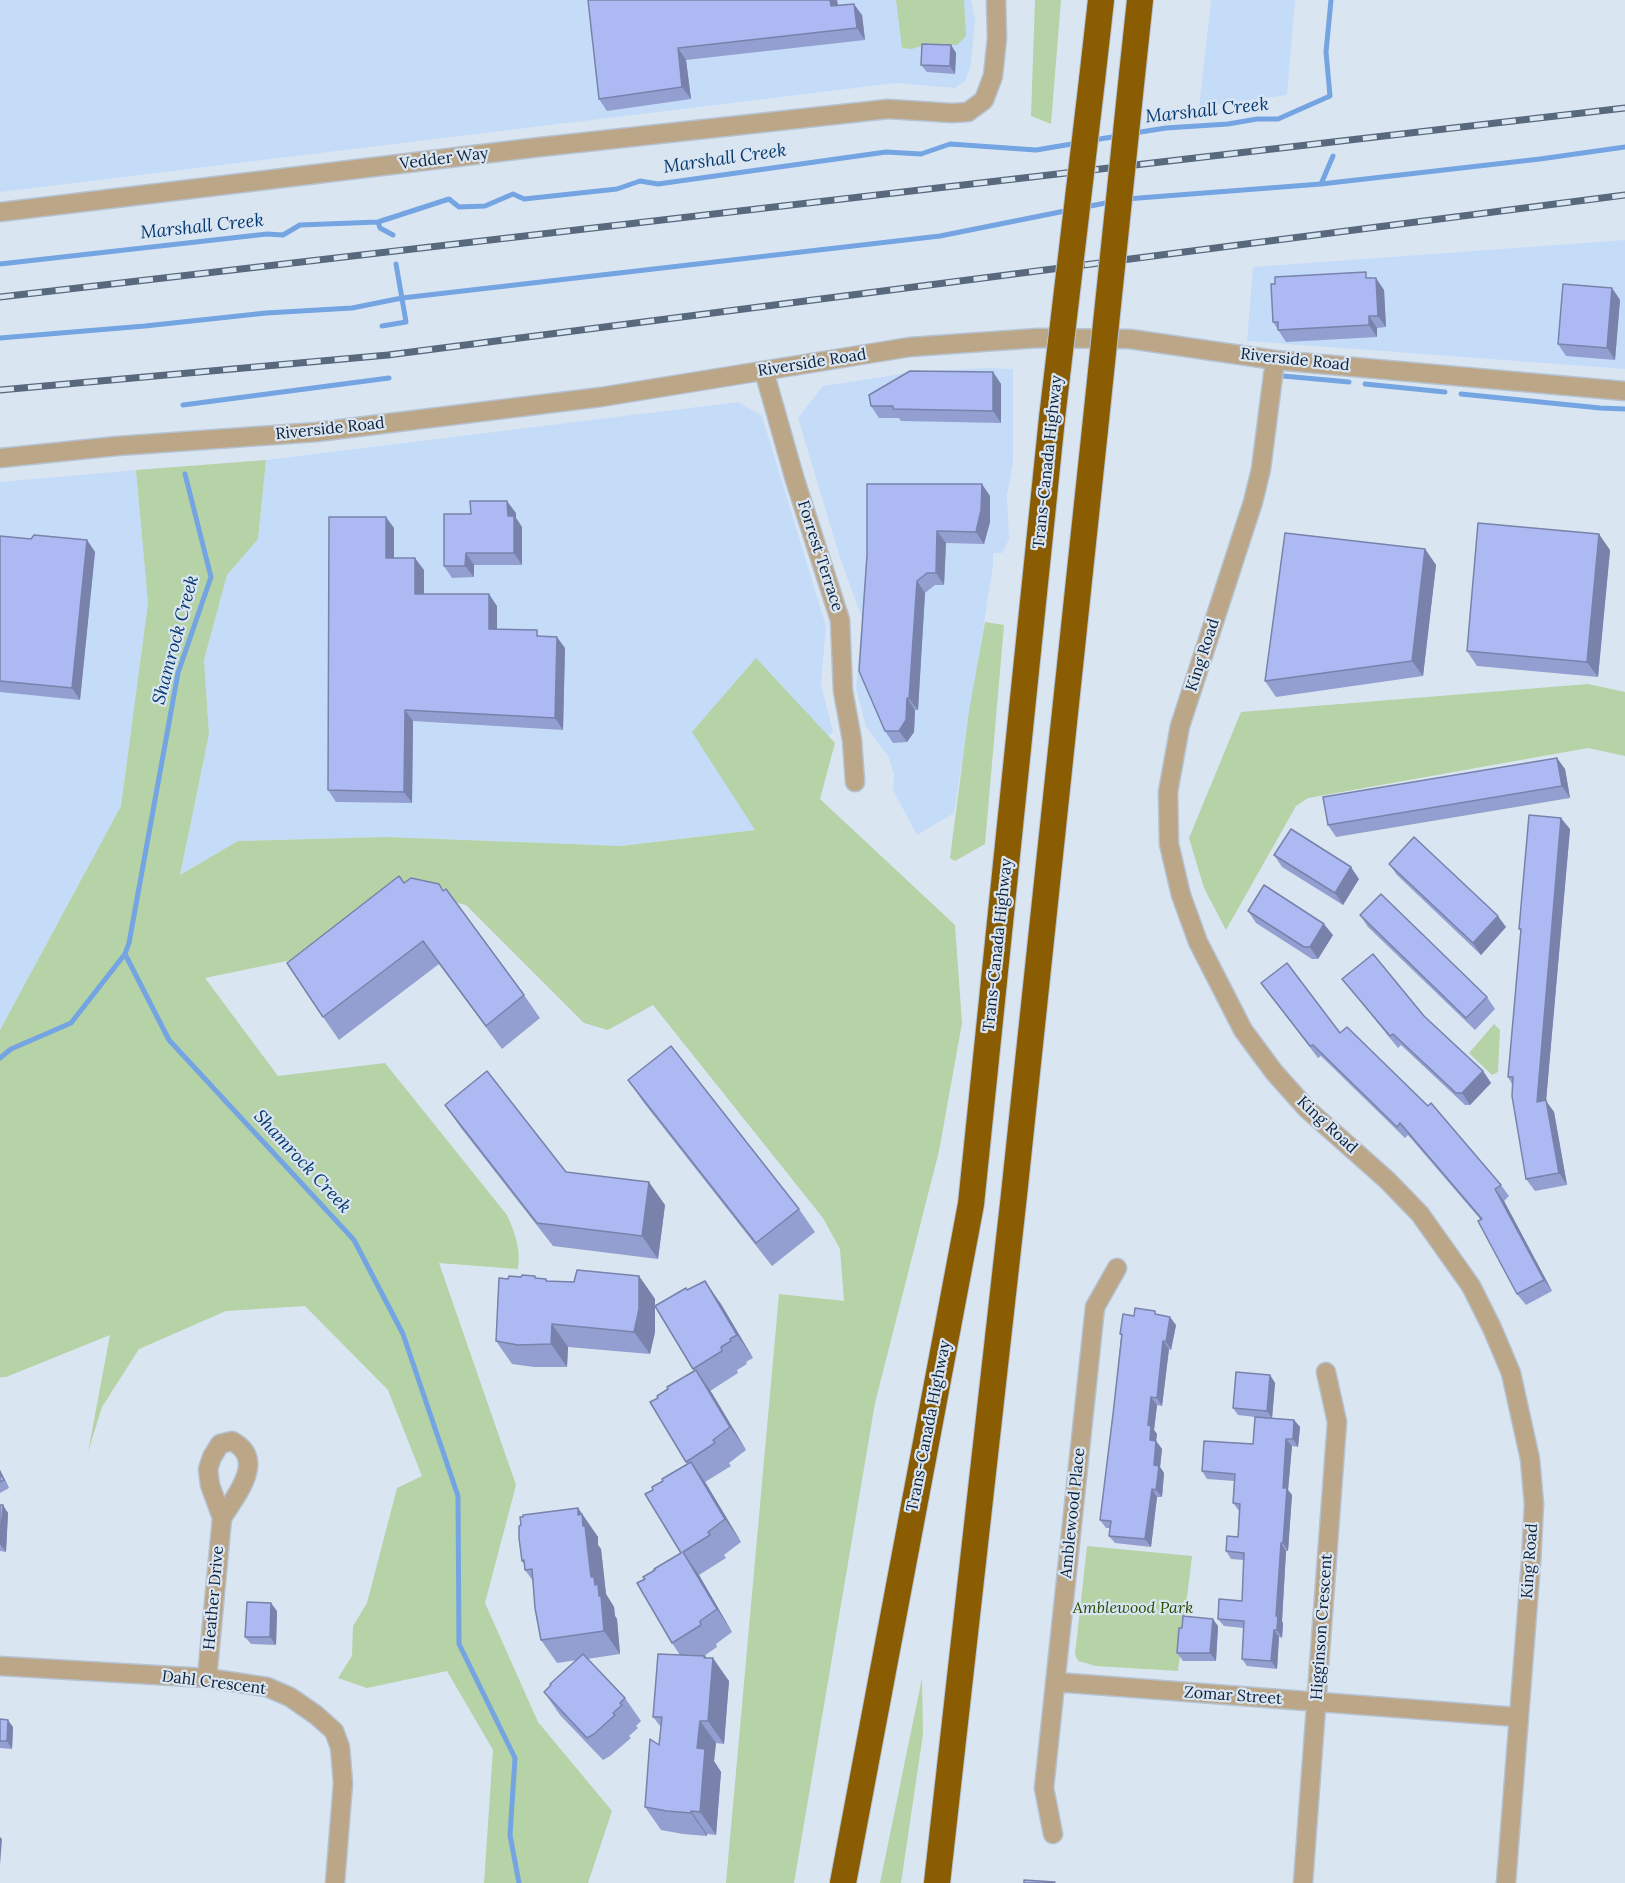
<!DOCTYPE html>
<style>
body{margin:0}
canvas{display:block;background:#dae5f2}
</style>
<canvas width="1625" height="1883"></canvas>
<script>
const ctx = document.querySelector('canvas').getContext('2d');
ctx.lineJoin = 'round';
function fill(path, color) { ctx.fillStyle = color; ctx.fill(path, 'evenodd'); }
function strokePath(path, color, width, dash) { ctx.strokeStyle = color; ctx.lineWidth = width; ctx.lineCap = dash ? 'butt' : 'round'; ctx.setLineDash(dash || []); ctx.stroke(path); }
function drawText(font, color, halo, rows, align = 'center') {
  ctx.font = font + ' Lora,serif'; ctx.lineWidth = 4.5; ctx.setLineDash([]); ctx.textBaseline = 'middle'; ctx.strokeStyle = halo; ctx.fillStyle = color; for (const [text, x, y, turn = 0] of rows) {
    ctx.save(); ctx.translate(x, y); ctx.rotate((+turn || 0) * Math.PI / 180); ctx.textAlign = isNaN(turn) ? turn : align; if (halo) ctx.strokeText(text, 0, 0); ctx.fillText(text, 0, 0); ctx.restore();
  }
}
fill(new Path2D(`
 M0 0H971L975 20 971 63 966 80 955 88 896 83 0 192Z
 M1211 0H1295L1287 95 1199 107Z
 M1625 240V369L1247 341 1253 267Z
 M986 368 1013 369V463L1007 495 1009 539 1002 553H993V566L954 813 917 835 893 790 894 774 888 756 866 727 856 688 862 618 840 558 798 418 823 386 915 372Z
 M738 402 762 416 826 626 821 685 833 731 755 830 621 846 386 837 238 841 180 875 209 734 204 660 227 575 258 539 266 460Z
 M136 470 148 603 121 806 0 1030V482Z`), '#c5dcf9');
fill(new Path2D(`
 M896 0H964L966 36 957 45H924L912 49 902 48Z
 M1035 0H1061L1051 124 1031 116Z
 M266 460 258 539 227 575 204 660 209 734 180 875 238 841 386 837 621 846 755 830 692 732 756 658 835 743 820 799 955 925 962 1023 939 1151 875 1403 794 1883H726L779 1294 844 1301 840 1249 823 1218 653 1005 608 1030 584 1023 466 905 422 894 306 957 205 978 278 1076 385 1063 507 1215C515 1233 521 1249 518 1269L439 1263 516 1485 485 1603 538 1722 612 1811 588 1883H484L493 1750 447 1671 367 1688 338 1678 352 1656 353 1626 367 1603 397 1488 422 1476 388 1390 305 1306 226 1311 139 1349 102 1407 88 1452 110 1335 6 1377H0V1030L121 806 148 603 136 470Z
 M985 622 1004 625 985 844 955 861 950 858 969 711Z
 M1588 684 1625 692V756L1588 748 1308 798 1296 806 1226 930 1204 888 1189 838 1241 712Z
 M1494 1024 1500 1030 1498 1072 1492 1075 1469 1053Z
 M1087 1546 1192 1556 1178 1671 1096 1666 1078 1661 1075 1654 1076 1646Z
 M922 1678 923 1734 901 1883H880Z`), '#b6d2a7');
strokePath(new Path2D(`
 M1134 133 1166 128 1228 124 1257 119H1278L1330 96 1326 52 1331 0
 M1093 140 1119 136
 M1321 184 1540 159 1625 147
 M1126 199 1321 184 1333 156
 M1085 207 1111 202
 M378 222 380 228 393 235
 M0 264 267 234 283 235 300 225 378 222 449 199 459 207 485 206 513 194 524 199 617 189 640 181 658 184 886 152 921 154 950 144 1036 150 1078 143
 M382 326 406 322 396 264
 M0 338 145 326 266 313 352 308 402 298 940 236 1070 210
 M1283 376 1349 382
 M1365 384 1445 392
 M1461 394 1600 408 1625 409
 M183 405 389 378
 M125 954 169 1040 354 1240 403 1334 458 1496 459 1644 515 1758 510 1835 519 1883
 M0 1058 11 1049 71 1023 125 954 129 943 178 673 211 577 185 474`), '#74a5e2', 5);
const minor = new Path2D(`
 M0 212 540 147 888 109 952 113 968 112 984 100 993 76 997 38 996 0
 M1275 360 1261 469 1253 502 1180 726 1168 792 1169 844 1181 895 1198 942 1243 1030 1274 1072 1307 1109 1387 1180 1420 1214 1471 1286 1492 1328 1511 1373 1530 1459 1534 1504 1531 1562 1506 1883
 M764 371 795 480 840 620 843 691 852 740 855 782
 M0 458 117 446 317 432 601 397 910 347 1038 338 1130 339 1275 360 1625 391
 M0 1666 207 1678 267 1687 290 1697 316 1715 334 1731 340 1747 343 1783 335 1883
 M207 1678 222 1518 210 1485 208 1469 212 1457 220 1444 232 1441C267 1460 236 1495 222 1518
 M1055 1682 1517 1717
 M1053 1834 1044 1788 1095 1307 1117 1268
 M1303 1883 1337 1422 1326 1372`);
const highway = new Path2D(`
 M1132 75 1140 0
 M1092 80 1101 0
 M843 1883 971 1204 1052 418
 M937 1883 1014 1195 1095 429`);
strokePath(minor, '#b5c2d1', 21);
strokePath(highway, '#b5c2d1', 28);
strokePath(minor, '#bca688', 18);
strokePath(highway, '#8b5d03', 26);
const rail = new Path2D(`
 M0 297 1625 108
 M0 390 388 355 1625 195`);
strokePath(rail, '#58697d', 7);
strokePath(rail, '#dae5f2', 4.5, [14]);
const highwayBridge = new Path2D(`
 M1052 418 1092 80
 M1095 429 1132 75`);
strokePath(highwayBridge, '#b5c2d1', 28, []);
strokePath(highwayBridge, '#8b5d03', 26);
fill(new Path2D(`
 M588 0H837L838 5 862 15 865 40 686 60 691 99 607 111 599 99Z
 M951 45 956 53 955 74 927 72 921 65Z
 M1371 278 1384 290 1386 327 1377 328V337L1286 342 1273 322Z
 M1612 288 1620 300 1615 360 1566 356 1558 344Z
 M993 372 1001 384V423L901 421 899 418H879L871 406Z
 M990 496V522L984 544 946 543 944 585H935L925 593 918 710H915L914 732 907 742 893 743 885 731 867 555Z
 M516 513V518L522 527V565H474V577L452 578 444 566Z
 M394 528V558L424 570V594L497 606V629L542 636 565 648 563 730 413 721 412 803 336 802 328 790Z
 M0 536 31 539 87 540 95 552 80 700 0 692Z
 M1425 549 1436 565 1423 676 1276 697 1265 681Z
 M1610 550 1598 677 1477 666 1467 651Z
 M1565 769 1570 798 1336 837 1328 825Z
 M1570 829 1546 1101 1554 1112 1567 1185 1535 1191 1526 1179 1512 1084 1508 1077 1521 932 1519 929Z
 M1274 855 1359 879 1343 905 1282 867Z
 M1389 864 1506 927 1481 955 1397 875Z
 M404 883 524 995 540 1018 502 1049 439 964 339 1040 323 1017Z
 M1248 911 1333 935 1318 959H1312L1256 923Z
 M1360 915 1487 997 1495 1009 1475 1030 1368 927Z
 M1342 979 1424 1016 1483 1071 1491 1083 1470 1105H1465L1401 1045 1398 1048 1351 990Z
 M1261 983 1340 1033 1501 1185 1509 1196 1504 1201 1552 1291 1526 1305 1517 1294 1481 1220 1408 1135 1405 1138 1321 1056 1318 1058Z
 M628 1080 799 1209 815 1232 772 1266 644 1103Z
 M445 1105 566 1172 665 1205 658 1259 553 1246 461 1128Z
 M639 1276 655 1299V1332L650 1354 568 1347 567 1367H534L512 1364 496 1341 508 1279 536 1278 546 1279 548 1281 574 1282Z
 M687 1290 721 1304 753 1358 746 1362 747 1364 737 1370 738 1373 710 1391 746 1450 729 1463 731 1466 705 1482 741 1542 724 1555 726 1558 699 1575 732 1632 716 1644 717 1647 704 1656 729 1681 724 1744 716 1743 714 1761 721 1772 716 1835 707 1834V1836L683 1834 661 1830 645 1807 659 1745 661 1727 653 1717 680 1655 672 1643 645 1579 681 1553 653 1490 687 1464 650 1402 658 1398 694 1371 655 1306Z
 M1158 1315 1176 1325 1171 1350 1169 1349 1162 1406 1157 1405 1154 1430 1157 1434 1156 1441 1162 1449 1160 1467 1164 1473 1162 1497H1157L1151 1547 1115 1543 1109 1536 1110 1528H1106L1100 1520 1113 1414 1121 1336 1120 1334 1134 1316Z
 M1270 1375 1275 1383 1272 1418 1294 1420 1300 1427 1298 1447 1292 1446 1288 1490 1292 1495 1288 1551H1286L1282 1621 1283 1624 1282 1638 1279 1637 1277 1669 1247 1666 1242 1659 1244 1628 1224 1626 1218 1619 1242 1601 1244 1560 1231 1559 1226 1551 1238 1537 1239 1511 1233 1503 1234 1481 1207 1479 1202 1471 1253 1444 1255 1417 1238 1415 1233 1408Z
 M0 1470 9 1488 0 1493Z
 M0 1505 8 1513 6 1552 0 1551Z
 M578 1508 598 1537V1545L601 1549 606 1594 614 1607 615 1616 617 1619 620 1654 587 1659 625 1698 641 1721 636 1726 638 1728 629 1736 631 1738 610 1756 603 1760 560 1715 544 1692 577 1660 557 1663 541 1640 533 1581 525 1570 524 1564 522 1561Z
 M277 1611 276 1645 251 1644 245 1637Z
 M1218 1626 1216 1661H1183L1177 1653Z
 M0 1719 13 1727 12 1749 0 1748Z`), '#949fd1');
fill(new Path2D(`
 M830 0H837L839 18 831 6Z
 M854 4 862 15 865 40 857 28Z
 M951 45 956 53 955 74 950 66Z
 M678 48 686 60 691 99 682 87Z
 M1376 278 1384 290 1386 327 1378 316Z
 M1612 288 1620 300 1615 360 1607 348Z
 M1369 316 1377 328V337L1369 325Z
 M993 372 1001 384V423L993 411Z
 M982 484 990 496V522L984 544 976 532Z
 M507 501 516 513V518L522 527V565L514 553 508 516Z
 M386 517 394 528V570L386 558Z
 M937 531 946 543 944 585 936 573Z
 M1599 534 1610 550 1598 677 1587 662Z
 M87 540 95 552 80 700 72 688Z
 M1425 549 1436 565 1423 676 1412 661Z
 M466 553 474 565V577L465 566Z
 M415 558 424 570V606L415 594Z
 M917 581 925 593 918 710 909 699Z
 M489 594 497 606V641L489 629Z
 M557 637 565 648 563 730 555 718Z
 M907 698 915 710 914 732 907 742 899 731Z
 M405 710 413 721 412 803 404 792Z
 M1557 758 1565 769 1570 798 1562 786Z
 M1561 818 1570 829 1546 1101 1554 1112 1567 1185 1559 1173 1537 1102Z
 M1351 867 1359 879 1343 905 1335 893Z
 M1498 916 1506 927 1481 955 1473 943Z
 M1324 924 1333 935 1318 959 1310 947Z
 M1483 1071 1491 1083 1470 1105 1462 1093Z
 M649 1182 665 1205 658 1259 642 1236Z
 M1495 1189 1504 1201 1552 1291 1544 1280Z
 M639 1276 655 1299V1332L650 1354 634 1332Z
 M705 1281 721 1304 753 1358 737 1335Z
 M1170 1317 1176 1325 1171 1350 1166 1342Z
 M552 1324 568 1347 567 1367 551 1344Z
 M1163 1341 1169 1349 1162 1406 1157 1398Z
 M696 1370 712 1393 746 1450 730 1427Z
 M1270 1375 1275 1383 1272 1418 1267 1411Z
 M1151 1397 1157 1405 1154 1430 1157 1434 1155 1448 1150 1440 1148 1425Z
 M1294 1420 1300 1427 1298 1447 1293 1439Z
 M1286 1439 1292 1446 1288 1490 1292 1495 1288 1551 1283 1543V1488Z
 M1156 1441 1162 1449 1160 1467 1164 1473 1162 1497 1156 1490 1154 1465Z
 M691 1462 707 1485 741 1542 725 1519Z
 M0 1470 9 1488 0 1473Z
 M1152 1489 1157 1497 1151 1547 1145 1539Z
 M3 1505 8 1513 6 1552 0 1544Z
 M578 1508 598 1537V1545L601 1549 606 1594 614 1607 615 1616 617 1619 620 1654 604 1631 599 1596 591 1577 583 1526 578 1515Z
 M1281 1543 1286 1551 1282 1621 1283 1624 1282 1638 1277 1630 1276 1616Z
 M683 1552 699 1575 732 1632 717 1609Z
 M271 1603 277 1611 276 1645 270 1637Z
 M1213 1619 1218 1626 1216 1661 1210 1653Z
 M1274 1630 1279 1637 1277 1669 1271 1661Z
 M705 1656 713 1667V1658L729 1681 724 1744 708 1721Z
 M8 1720 13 1727 12 1749 7 1741Z
 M700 1721 716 1743 714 1761 721 1772 716 1835 700 1812 697 1748Z
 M691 1811 707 1834V1836L691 1813Z
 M0 1837 2 1839 0 1865Z`), '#7882aa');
const building = new Path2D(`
 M588 0H830L831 6 854 4 857 28 678 48 682 87 599 99Z
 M922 44 951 45 950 66 921 65Z
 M1366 272V278H1376L1378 316H1369V325L1278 330V322H1273L1271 284H1275V277Z
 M1563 284 1612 288 1607 348 1558 344Z
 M910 371 993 372V411L893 409V406H871L869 395Z
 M867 484H982L981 510 976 532 937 531 936 573H927L917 581 909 699 907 698 906 720 899 731H885L859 671 867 555Z
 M470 501H507L508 516H514V553H466L465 566H444V514H471Z
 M329 517H386V558H415V594H489V629L537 630V636L557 637 555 718 405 710 404 792 328 790Z
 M1478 523 1599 534 1587 662 1467 651Z
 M1285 533 1425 549 1412 661 1265 681Z
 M34 535 87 540 72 688 0 681V536L31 539Z
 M1557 758 1562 786 1328 825 1323 797Z
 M1529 815 1561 818 1537 1102 1546 1100 1559 1173 1526 1179 1512 1096 1513 1077H1508L1521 929H1519Z
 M1291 829 1351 867 1335 893 1274 855Z
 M1414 837 1498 916 1473 943 1389 864Z
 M399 876 404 883 411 878 439 884 443 891 446 889 524 995 486 1026 423 941 323 1017 287 963Z
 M1264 885 1324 924 1310 947H1304L1248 911Z
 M1381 894 1487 997 1466 1018 1360 915Z
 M1373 954 1424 1016 1483 1071 1462 1093H1456L1393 1034 1390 1036 1342 979Z
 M1287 963 1340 1033 1347 1027 1428 1106 1431 1103 1501 1185 1495 1189 1544 1280 1517 1294 1478 1221 1482 1219 1400 1123 1397 1127 1313 1045 1310 1046 1261 983Z
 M671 1046 799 1209 756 1243 628 1080Z
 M487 1071 566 1172 649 1182 642 1236 537 1223 445 1105Z
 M577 1270 639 1276V1309L634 1332 552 1324 551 1344 518 1345 496 1341 499 1278 508 1279 509 1276 521 1277 522 1275 535 1276V1278L546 1279V1281L574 1282Z
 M705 1281 737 1335 730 1339 731 1341 721 1347 722 1351 693 1369 655 1306 686 1288 687 1290Z
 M1135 1308 1155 1311V1314L1170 1317 1166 1342 1163 1341 1157 1398 1151 1397 1148 1425 1151 1426 1150 1440 1156 1441 1154 1465 1159 1466 1156 1490 1152 1489 1145 1539 1109 1536 1111 1521 1100 1520 1113 1414 1122 1334H1120L1123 1314 1134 1316Z
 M696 1370 730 1427 713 1440 715 1443 686 1462 650 1402 658 1398 657 1396 668 1389 667 1387Z
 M1236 1372 1270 1375 1267 1411 1233 1408Z
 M1255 1417 1294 1420 1293 1439H1286L1283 1488H1287L1283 1543H1281L1276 1616H1278L1277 1630H1274L1271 1661 1242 1659 1244 1621 1218 1619 1219 1599 1242 1601 1244 1553 1226 1551 1227 1536 1238 1537 1240 1504 1233 1503 1235 1474 1202 1471 1204 1441 1253 1444Z
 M691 1462 725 1519 708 1532 710 1535 683 1552 717 1609 700 1621 701 1625 672 1643 637 1583 645 1579 643 1577 655 1570 654 1569 681 1553 645 1494 653 1490 652 1487 663 1481 662 1479Z
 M0 1473 4 1480 0 1482Z
 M0 1505H3L0 1544Z
 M578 1508V1515L582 1514 583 1526H585L591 1577H594L595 1585 598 1584 599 1596H601L604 1631 541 1640 535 1608 532 1569 525 1570 524 1560 522 1561 519 1538V1526L521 1525 520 1517H523V1515Z
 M247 1602 271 1603 270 1637H245Z
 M1183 1616 1213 1619 1210 1653H1177L1179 1628H1182Z
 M583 1654 625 1698 620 1703 622 1705 613 1713 615 1715 594 1734 587 1738 544 1692 551 1685 550 1684Z
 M658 1654 705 1656 704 1658H713L708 1721H700L697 1748 705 1749 700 1812 691 1811V1813L667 1811 645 1807 650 1739 659 1745 662 1717H653Z
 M0 1719 8 1720 7 1741H0Z
 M1024 1880 1055 1882 1054 1883H1024Z`);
fill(building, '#acb9f3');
strokePath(building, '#7882aa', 1.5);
drawText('16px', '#0c2039', '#dae5f2', [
 ["Vedder Way",444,159,-7],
 ["Riverside Road",1295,360,6],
 ["Riverside Road",812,363,-9],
 ["Riverside Road",330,429,-6],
 ["Trans-Canada Highway",1048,462,-84],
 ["Forrest Terrace",820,556,72],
 ["King Road",1203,655,-72],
 ["Trans-Canada Highway",998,945,-84],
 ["King Road",1327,1125,43],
 ["Trans-Canada Highway",929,1426,-79],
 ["Amblewood Place",1073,1513,-84],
 ["King Road",1530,1561,-86],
 ["Heather Drive",214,1598,-85],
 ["Higginson Crescent",1322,1627,-86],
 ["Dahl Crescent",214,1683,7],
 ["Zomar Street",1233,1696,4]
]);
drawText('italic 16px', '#264c01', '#dae5f2', [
 ["Amblewood Park",1133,1608]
]);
drawText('italic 18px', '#053970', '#dae5f2', [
 ["Marshall Creek",1207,111,-6],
 ["Marshall Creek",725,159,-8],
 ["Marshall Creek",202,227,-6],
 ["Shamrock Creek",176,640,-75],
 ["Shamrock Creek",302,1162,47]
]);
</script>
